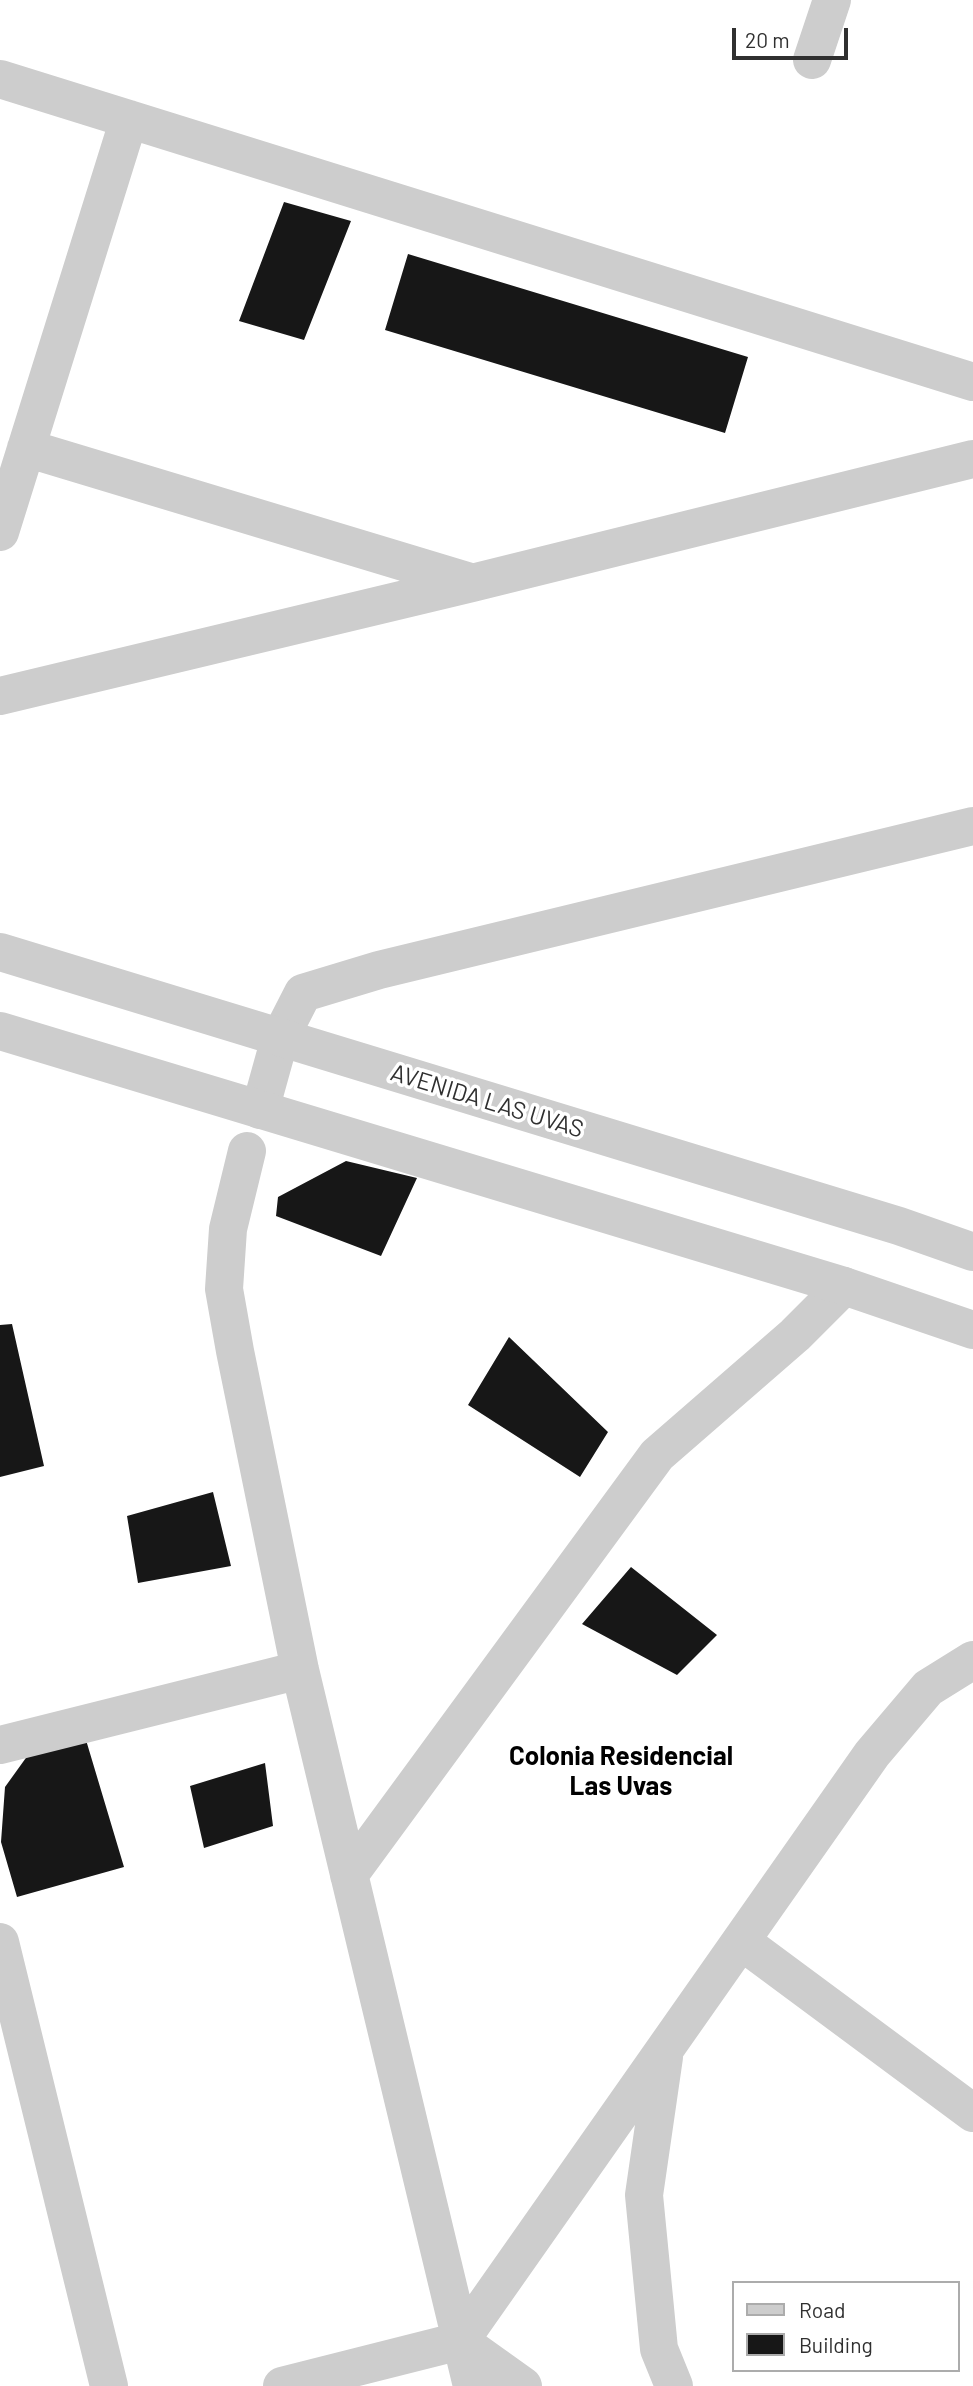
<!DOCTYPE html>
<style>
body{margin:0}
#map{position:relative;width:973px;height:2386px;overflow:hidden;background:#fff;font-family:Barlow,sans-serif}
canvas{display:block}
.legend{position:absolute;left:732px;top:2281px;width:228px;height:91px;box-sizing:border-box;background:#fff;border:2px solid #acacac;margin:0;padding:9px 12px;list-style:none;font-size:21px;color:#303030}
.legend li{display:flex;align-items:center;gap:14px;height:35px}
.legend b{width:35px;border:2px solid #acacac}
.scale{position:absolute;left:732px;top:28px;width:116px;height:32px;box-sizing:border-box;border:4px solid #303030;border-top:0;padding-left:9px;font-size:21px;line-height:24px;white-space:nowrap;color:#303030;-webkit-text-stroke:5px #fff;paint-order:stroke}
</style>
<div id="map">
<canvas width="973" height="2386"></canvas>
<ul class="legend">
<li><b style="height:9px;background:#cdcdcd"></b>Road</li>
<li><b style="height:19px;background:#171717"></b>Building</li>
</ul>
<div class="scale">20 m</div>
</div>
<script>
const ctx = document.querySelector('canvas').getContext('2d');
ctx.lineJoin = 'round';
function fill(path, color) { ctx.fillStyle = color; ctx.fill(path, 'evenodd'); }
function strokePath(path, color, width, dash) { ctx.strokeStyle = color; ctx.lineWidth = width; ctx.lineCap = dash ? 'butt' : 'round'; ctx.setLineDash(dash || []); ctx.stroke(path); }
function drawText(font, color, halo, rows, align = 'center') {
  ctx.font = font + ' Barlow,sans-serif'; ctx.lineWidth = 7; ctx.setLineDash([]); ctx.textBaseline = 'middle'; ctx.strokeStyle = halo; ctx.fillStyle = color; for (const [text, x, y, turn = 0] of rows) {
    ctx.save(); ctx.translate(x, y); ctx.rotate((+turn || 0) * Math.PI / 180); ctx.textAlign = isNaN(turn) ? turn : align; if (halo) ctx.strokeText(text, 0, 0); ctx.fillText(text, 0, 0); ctx.restore();
  }
}
fill(new Path2D(`
 M284 202 351 221 304 340 239 321Z
 M408 254 748 357 725 433 385 330Z
 M346 1161 417 1178 381 1256 276 1216 278 1197Z
 M12 1324 44 1466 0 1477V1325Z
 M509 1337 608 1432 580 1477 468 1405Z
 M213 1492 231 1566 138 1583 127 1516Z
 M631 1567 717 1635 677 1675 582 1624Z
 M86 1740 124 1867 17 1897 1 1842 5 1787 28 1755Z
 M265 1763 273 1826 204 1848 190 1786Z`), '#171717');
strokePath(new Path2D(`
 M812 60 832 0
 M0 79 973 382
 M26 448 470 582
 M0 532 129 119
 M0 696 472 583 973 459
 M260 1110 280 1038 303 993 379 970 973 826
 M247 1151 228 1229 224 1289 235 1351 300 1670 472 2386
 M0 1745 300 1670
 M349 1875 657 1455 795 1335 844 1286
 M741 1941 973 2113
 M0 1942 109 2386
 M664 2057 644 2195 659 2349 674 2386
 M460 2341 523 2386
 M282 2386 460 2341 872 1754 928 1688 973 1660`), '#cdcdcd', 38);
strokePath(new Path2D(`
 M0 952 899 1226 973 1252
 M0 1031 844 1286 973 1330`), '#cdcdcd', 38);
drawText('24px', '#303030', '#fff', [
 ["AVENIDA LAS UVAS",487,1101,17]
]);
drawText('bold 26px', '#000', '#fff', [
 ["Colonia Residencial",621,1756],
 ["Las Uvas",621,1786]
]);
</script>
